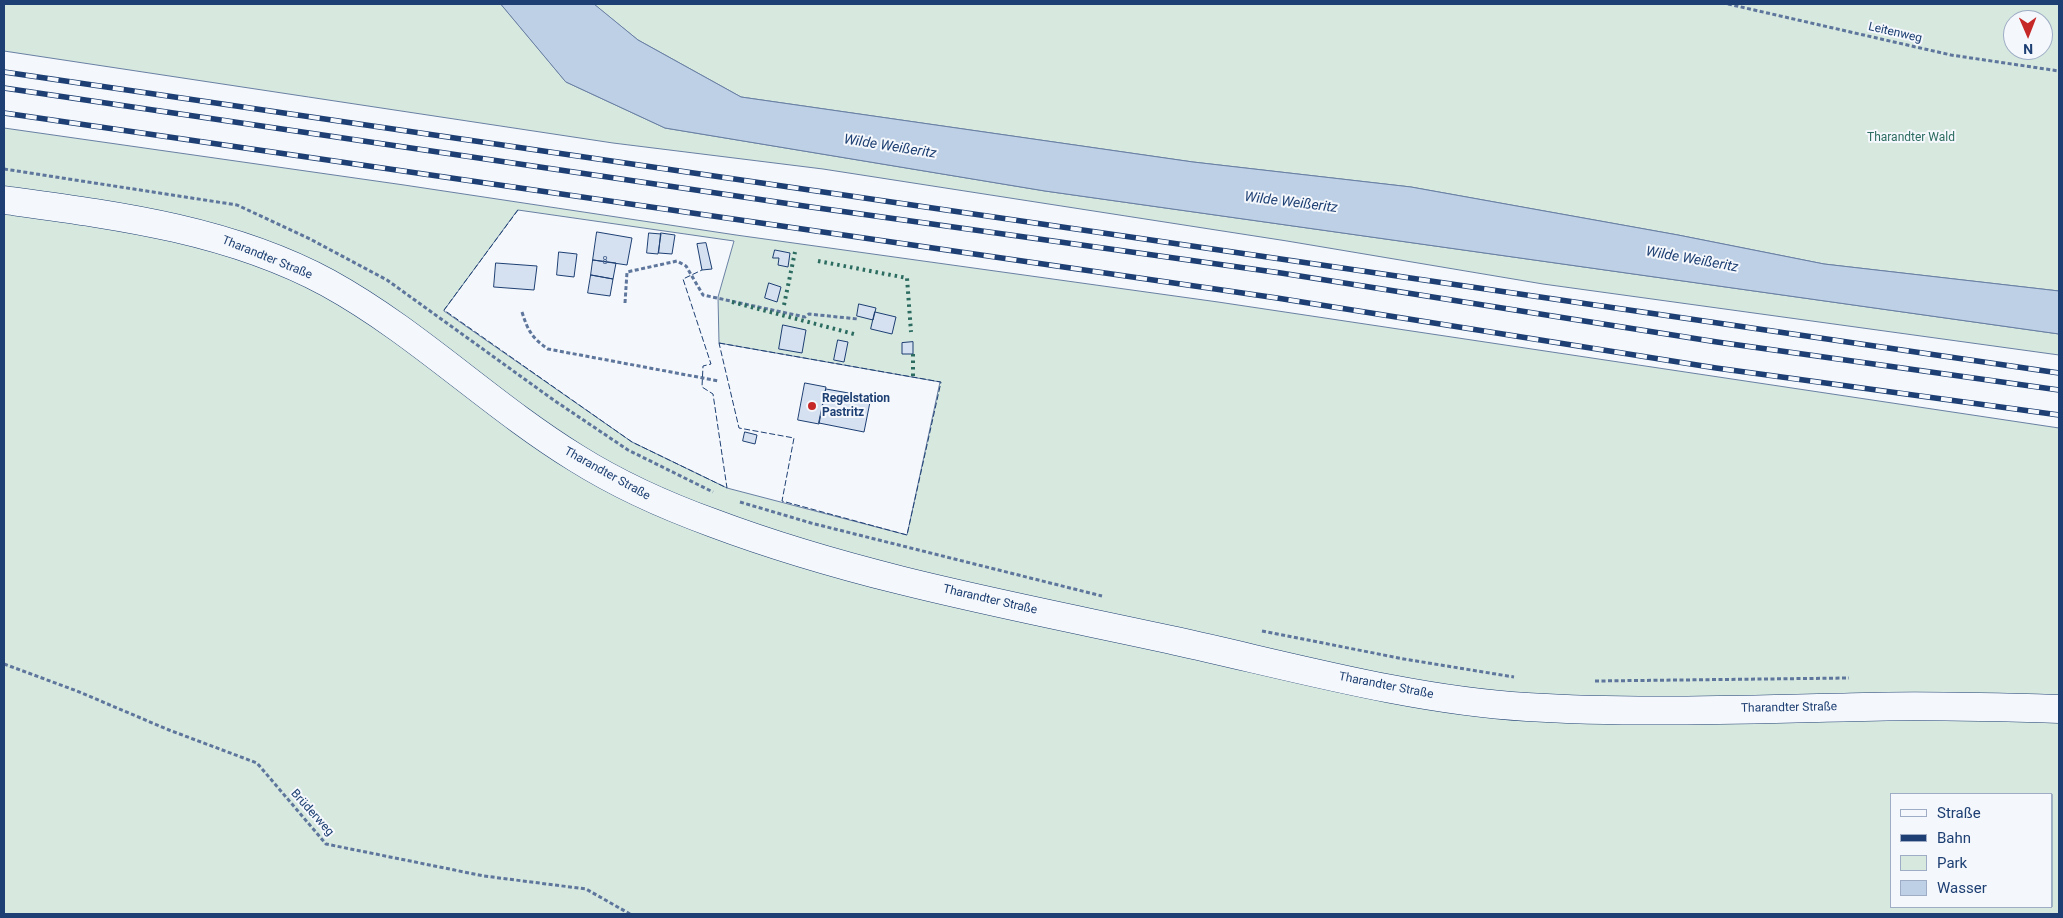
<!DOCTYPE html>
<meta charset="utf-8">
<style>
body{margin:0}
#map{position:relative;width:2063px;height:918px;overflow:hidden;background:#f4f7fb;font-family:Roboto,sans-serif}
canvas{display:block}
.frame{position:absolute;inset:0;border:5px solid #1d3f73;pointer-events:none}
.legend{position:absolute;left:1890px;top:793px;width:162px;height:115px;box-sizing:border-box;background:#f4f7fb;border:1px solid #9eadc5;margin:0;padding:6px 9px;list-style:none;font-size:15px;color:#1d3f73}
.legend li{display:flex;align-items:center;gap:10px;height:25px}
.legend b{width:25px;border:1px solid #9eadc5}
.north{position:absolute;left:2003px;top:10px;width:50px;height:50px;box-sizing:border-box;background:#f4f7fb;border:1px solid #9eadc5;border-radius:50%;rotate:179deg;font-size:14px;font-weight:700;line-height:20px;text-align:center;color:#1d3f73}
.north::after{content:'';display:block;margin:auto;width:18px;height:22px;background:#c62828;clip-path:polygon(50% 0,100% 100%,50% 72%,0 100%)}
</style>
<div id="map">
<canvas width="2063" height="918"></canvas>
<div class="frame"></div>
<ul class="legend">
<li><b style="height:6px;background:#f4f7fb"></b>Straße</li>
<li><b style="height:6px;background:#1d3f73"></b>Bahn</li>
<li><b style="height:14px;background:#d7e8df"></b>Park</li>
<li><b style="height:14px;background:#bed0e5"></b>Wasser</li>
</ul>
<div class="north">N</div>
</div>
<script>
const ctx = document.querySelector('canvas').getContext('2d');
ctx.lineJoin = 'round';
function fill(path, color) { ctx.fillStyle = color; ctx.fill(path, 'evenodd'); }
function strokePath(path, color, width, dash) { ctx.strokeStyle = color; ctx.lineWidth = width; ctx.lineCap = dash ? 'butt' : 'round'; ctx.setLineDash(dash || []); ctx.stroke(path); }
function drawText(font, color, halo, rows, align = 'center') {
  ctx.font = font + ' Roboto,sans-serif'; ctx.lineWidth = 4; ctx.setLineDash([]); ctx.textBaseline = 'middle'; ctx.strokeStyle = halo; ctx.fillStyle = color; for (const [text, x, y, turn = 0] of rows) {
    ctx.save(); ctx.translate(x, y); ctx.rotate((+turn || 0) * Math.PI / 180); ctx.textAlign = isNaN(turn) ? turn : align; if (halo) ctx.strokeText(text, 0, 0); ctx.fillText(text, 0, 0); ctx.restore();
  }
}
const green = new Path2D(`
 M4 4H501L566 82 665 128 1045 191 2059 334V355L1543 284 1287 241 823 169 613 143 4 51Z
 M594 4H2059V291L1824 264 1678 235 1411 187 1193 162 741 97 638 40ZM2013 20H2043V50H2013Z
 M4 128 404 185 736 235 1218 302 2059 428V914H4ZM518 210 734 241 718 297 719 343 940 382 907 535 727 488 632 442 444 311ZM1892 794H2052V907H1892Z`);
fill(green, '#d7e8df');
strokePath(green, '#687fa3', 1);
const water = new Path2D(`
 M501 4H594L638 40 741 97 1193 162 1411 187 1678 235 1824 264 2059 291V334L1045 191 665 128 566 82Z`);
fill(water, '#bed0e5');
strokePath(water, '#687fa3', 1);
const building = new Path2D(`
 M597 232 632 238 627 265 593 260Z
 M649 233 661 234 658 254 647 253Z
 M661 233 675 235 672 254 659 253Z
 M706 243 712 269 702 270 697 244Z
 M775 250 790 253 788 267 778 265 779 258H773Z
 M559 252 577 254 574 277 557 275Z
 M593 260 616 263 613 279 591 275Z
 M496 263 537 266 534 290 494 287Z
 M591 275 613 279 610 296 588 293Z
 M769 283 781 287 777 302 765 298Z
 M859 304 876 308 873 320 857 316Z
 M875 312 896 317 892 334 871 329Z
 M783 325 806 330 802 353 779 349Z
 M838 340 848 342 844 362 834 360Z
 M913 342V354H902V343Z
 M805 383 826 387 819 424 798 420Z
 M826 389 871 397 864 432 819 423Z
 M745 432 757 435 755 444 743 441Z`);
fill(building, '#d5e0f0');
strokePath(building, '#1d3f73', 1);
const secondary = new Path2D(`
 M4 200C114 215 228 229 328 283 417 332 490 405 576 458 619 485 666 506 713 523 862 579 1020 607 1176 641 1290 666 1410 700 1527 707 1639 714 1752 709 1864 707 1929 705 1994 707 2059 709`);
strokePath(secondary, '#1d3f73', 29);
strokePath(new Path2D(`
 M1728 4 1951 55 2059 71
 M4 169 237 205 310 239 387 280 555 401 628 450 713 492
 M625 303 627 272 677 261 686 266 703 295 805 317 809 314 858 319
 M522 312C528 331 532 338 548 349L719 381
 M740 502 811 523 1102 596
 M1262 631 1404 659 1514 677
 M4 664 77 691 169 730 257 763 326 844 484 876 586 889 630 914
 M1595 681 1849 678`), '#5e769c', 3, [4, 2.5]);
strokePath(secondary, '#f4f7fb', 28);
const rail = new Path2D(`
 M4 72 2059 373
 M4 88 811 207 1281 273 1717 342 2059 390
 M4 113 1277 298 1716 368 2059 415`);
strokePath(rail, '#1d3f73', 5.5);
strokePath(rail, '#f4f7fb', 4, [11]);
strokePath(new Path2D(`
 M818 261 907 278 911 332
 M732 302 854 334
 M784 305 795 252
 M913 354V377`), '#2c6c60', 4, [2.5, 4]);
strokePath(new Path2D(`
 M518 210 444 310 632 442 727 488 713 394 702 387 703 366 711 364 683 279 702 270
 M719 343 941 382 907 535 782 501 794 438 739 428Z`), '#1d3f73', 1, [6, 2.5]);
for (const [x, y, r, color] of [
 [812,406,5,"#c62828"]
]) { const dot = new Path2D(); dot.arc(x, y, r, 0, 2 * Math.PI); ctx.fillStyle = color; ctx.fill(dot); strokePath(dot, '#f4f7fb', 2); }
drawText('10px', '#4b6792', null, [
 ["8",605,261]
]);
drawText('12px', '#1d3f73', '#f4f7fb', [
 ["Leitenweg",1895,33,13],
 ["Tharandter Straße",267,258,22],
 ["Tharandter Straße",607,474,29],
 ["Tharandter Straße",990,600,13],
 ["Tharandter Straße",1386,686,11],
 ["Tharandter Straße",1789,708,-1],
 ["Brüderweg",312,813,48]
]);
drawText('12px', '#2c6c60', '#f4f7fb', [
 ["Tharandter Wald",1911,138]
]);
drawText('bold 12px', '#1d3f73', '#f4f7fb', [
 ["Regelstation",822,399],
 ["Pastritz",822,413]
], 'left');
drawText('italic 14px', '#1d3f73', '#f4f7fb', [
 ["Wilde Weißeritz",890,147,9],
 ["Wilde Weißeritz",1291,203,7],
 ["Wilde Weißeritz",1692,260,10]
]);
</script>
